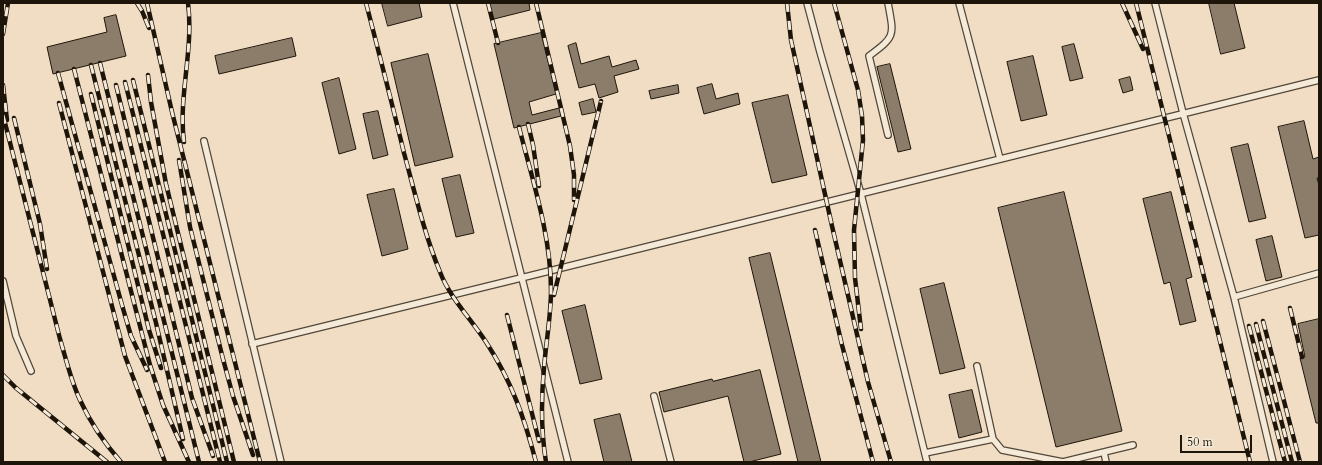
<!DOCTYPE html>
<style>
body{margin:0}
#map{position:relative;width:1322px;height:465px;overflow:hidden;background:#f0ddc3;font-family:Cardo,serif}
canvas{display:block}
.frame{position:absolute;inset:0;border:4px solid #1e150a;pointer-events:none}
.scale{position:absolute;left:1180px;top:435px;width:72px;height:18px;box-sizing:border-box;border:2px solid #1e150a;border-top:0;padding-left:5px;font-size:12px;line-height:14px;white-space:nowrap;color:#1e150a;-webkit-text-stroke:3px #f5e9d8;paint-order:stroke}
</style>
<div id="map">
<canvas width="1322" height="465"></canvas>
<div class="frame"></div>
<div class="scale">50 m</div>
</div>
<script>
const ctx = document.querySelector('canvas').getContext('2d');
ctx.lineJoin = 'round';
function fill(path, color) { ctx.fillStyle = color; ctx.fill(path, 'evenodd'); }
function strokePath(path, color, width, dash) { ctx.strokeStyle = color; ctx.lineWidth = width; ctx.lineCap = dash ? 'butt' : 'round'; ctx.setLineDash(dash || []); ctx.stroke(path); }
const building = new Path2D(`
 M382 3H419L422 17 388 26Z
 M490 3H529L530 10 494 19Z
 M1209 3H1234L1245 48 1221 54Z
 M116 15 126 56 53 74 47 47 107 32 104 18Z
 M541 33 556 94 529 102 532 115 559 108 561 116 514 128 494 44Z
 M292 38 296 56 219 74 215 56Z
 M576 43 581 64 609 56 612 67 636 60 639 69 614 76 618 92 599 98 595 84 579 88 568 46Z
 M1074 44 1083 78 1070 81 1062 47Z
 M428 54 453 157 415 166 391 63Z
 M1033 56 1047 115 1021 121 1007 62Z
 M890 64 911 149 898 152 877 67Z
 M1130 77 1133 90 1123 93 1119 80Z
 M339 78 356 149 339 154 322 83Z
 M712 84 716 99 738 93 740 104 704 114 697 88Z
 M678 85 679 93 651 99 649 91Z
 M788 95 807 175 772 183 752 103Z
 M593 99 596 112 582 115 579 103Z
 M378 111 388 155 373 159 363 114Z
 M1304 121 1313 159 1319 157V177L1317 178 1319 185V235L1305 238 1278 127Z
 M1248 144 1266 218 1249 222 1231 148Z
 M460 175 474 233 456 237 442 179Z
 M394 189 408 249 382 256 367 195Z
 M1064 192 1122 431 1056 447 998 208Z
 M1171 192 1192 277 1186 279 1196 321 1180 325 1170 282 1164 284 1143 199Z
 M1272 236 1282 277 1266 281 1256 240Z
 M770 253 821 462H798L749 258Z
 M944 283 965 368 940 374 920 289Z
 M585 305 602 379 580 384 562 311Z
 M1319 319V423H1316L1300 358 1305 357 1298 324Z
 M760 370 781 454 749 462H744L728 396 664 412 659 392 712 379 713 381Z
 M972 390 982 432 959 438 949 395Z
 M620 414 632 462H604L594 420Z`);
fill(building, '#8b7d6a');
strokePath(building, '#1e150a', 1);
const service = new Path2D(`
 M453 3 568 462
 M807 3 820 52 861 194 927 462
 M959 3 1000 159
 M1155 3 1183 113 1234 297 1273 462
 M888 135 869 56C896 36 894 36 888 3
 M204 141 281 462
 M3 281 16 336 31 371
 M1234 297 1319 273
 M252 344 521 278 1319 80
 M977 366 993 439 1002 450 1063 462 1133 445
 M654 396 671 462
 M1104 452 1106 462
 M925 453 993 439`);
strokePath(service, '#524738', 8);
strokePath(service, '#f5e9d8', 5.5);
const rail = new Path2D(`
 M137 3 142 11 149 28
 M147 3 172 112 260 462
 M366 3C379 53 392 103 404 153 415 193 424 233 440 272 450 298 471 319 486 342 512 382 524 417 536 462
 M488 3 498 43
 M536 3 570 146 574 175V200
 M787 3 791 40 832 226 868 382 891 462
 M834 3 858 90 862 116 863 140 854 230 855 278 861 329
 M1122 3 1143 49
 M1136 3 1250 462
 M3 34 8 3
 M100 63 199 462
 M91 65 156 323 183 439
 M74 69 150 365 163 405 189 462
 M58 73 122 305 131 336 147 370
 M148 75 151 102 166 184 234 462
 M133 80 227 462
 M125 82 220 462
 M3 85 7 120
 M116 85 192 398 213 456
 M91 94 149 330 161 368
 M59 103 125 356 165 462
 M3 115 60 339C66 359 71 381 80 400 90 422 105 444 121 462
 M14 118 40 224 47 269
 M528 124 533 145 539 186
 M519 127C532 179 551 235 551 290 551 316 546 342 544 368 541 400 541 431 546 462
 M184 142C178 96 194 50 188 3
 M179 160 190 227 223 359 233 396 253 455
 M815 230 842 345 873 462
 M554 295 601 101
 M1290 308 1302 357
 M507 315 539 441
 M1263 321 1300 462
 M1256 324 1292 462
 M1249 326 1285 462
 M3 375 16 388 107 462`);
strokePath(rail, '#1e150a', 4.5);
strokePath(rail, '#f5e9d8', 3, [9]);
</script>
